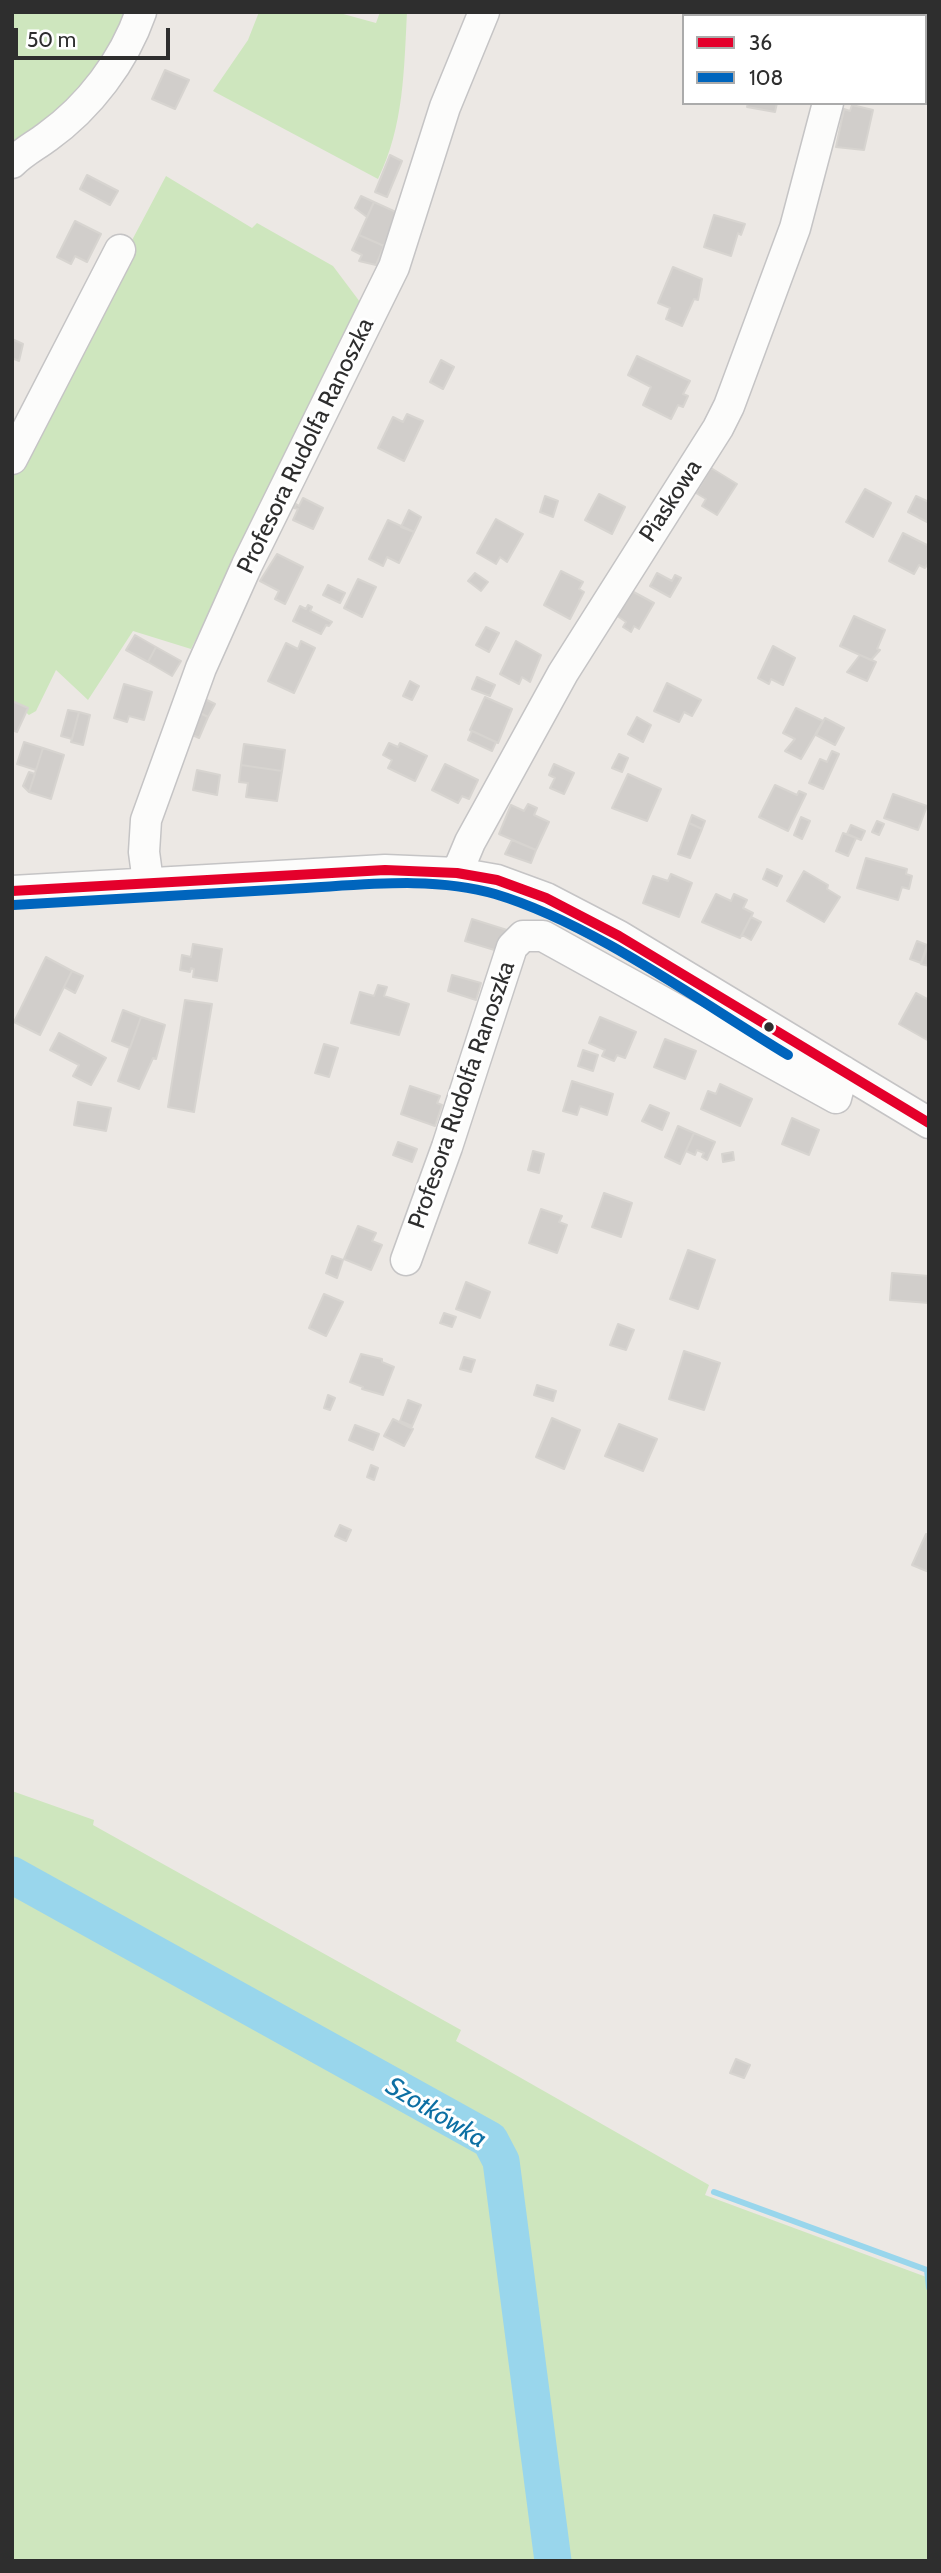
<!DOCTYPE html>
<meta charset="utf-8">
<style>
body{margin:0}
#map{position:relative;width:941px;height:2573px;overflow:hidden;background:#ece8e4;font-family:Cabin,sans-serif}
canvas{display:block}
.frame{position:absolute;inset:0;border:14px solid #2e2e2e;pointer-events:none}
.legend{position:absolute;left:682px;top:14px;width:245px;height:91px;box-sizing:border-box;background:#fff;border:2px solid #ababab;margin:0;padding:9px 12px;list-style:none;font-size:21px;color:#2e2e2e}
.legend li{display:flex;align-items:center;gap:14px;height:35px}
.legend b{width:35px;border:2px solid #ababab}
.scale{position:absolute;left:14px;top:28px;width:156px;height:32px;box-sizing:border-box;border:4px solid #2e2e2e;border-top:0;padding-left:9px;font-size:21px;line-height:24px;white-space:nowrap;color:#2e2e2e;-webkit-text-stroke:5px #fff;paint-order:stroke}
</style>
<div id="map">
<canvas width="941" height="2573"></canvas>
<div class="frame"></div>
<ul class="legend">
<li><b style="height:9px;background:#e4002b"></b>36</li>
<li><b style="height:9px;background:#0065bd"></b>108</li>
</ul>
<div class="scale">50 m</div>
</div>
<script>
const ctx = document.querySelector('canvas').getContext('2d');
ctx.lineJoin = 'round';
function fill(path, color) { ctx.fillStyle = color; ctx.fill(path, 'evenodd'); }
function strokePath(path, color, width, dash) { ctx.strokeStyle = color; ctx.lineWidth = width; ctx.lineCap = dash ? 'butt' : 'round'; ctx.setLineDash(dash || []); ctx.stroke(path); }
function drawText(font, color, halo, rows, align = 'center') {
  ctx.font = font + ' Cabin,sans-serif'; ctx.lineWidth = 6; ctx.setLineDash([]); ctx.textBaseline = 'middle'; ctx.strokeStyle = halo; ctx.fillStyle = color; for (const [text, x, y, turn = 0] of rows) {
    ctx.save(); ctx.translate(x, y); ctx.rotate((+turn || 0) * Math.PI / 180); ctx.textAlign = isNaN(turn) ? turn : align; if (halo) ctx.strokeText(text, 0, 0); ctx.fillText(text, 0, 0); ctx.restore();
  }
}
fill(new Path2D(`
 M12 12H149L139 43 12 151Z
 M259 12H336L376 23 380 12H407C404 70 404 126 378 179L213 91 248 40Z
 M166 176 252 228 257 223 333 266 363 306 191 649 133 631 88 700 56 670 36 711 29 715 12 701V467Z
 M12 1791 94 1820 93 1825 461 2030 456 2041 709 2185 705 2195 929 2278V2561L12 2559Z`), '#cee6be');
strokePath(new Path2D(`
 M714 2192 927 2270 929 2288`), '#99d6ec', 6);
strokePath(new Path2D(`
 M12 1875 490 2140 501 2161 553 2561`), '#99d6ec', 37);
const building = new Path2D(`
 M746 12H777L776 16H745Z
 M165 70 189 80 175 109 152 99Z
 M748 103H777L775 112 747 107Z
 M852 105 873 110 864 150 836 147 844 109 850 111Z
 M390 155 402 161 387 197 375 192Z
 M87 175 118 191 110 205 80 189Z
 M361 196 374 202 367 217 355 208Z
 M374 202 398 213 384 246 359 235Z
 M714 215 745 224 741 235 738 233 731 256 704 247Z
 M75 221 101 234 87 262 75 256 71 264 57 257Z
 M359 235 384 246 376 265 359 261 362 255 352 250Z
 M673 267 702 279 698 300 694 299 682 326 666 319 670 308 658 303Z
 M12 339 23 344 19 361 12 358Z
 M637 356 690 381 683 394 688 396 683 407 678 405 671 419 643 405 651 387 628 375Z
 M441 360 454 367 443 389 430 382Z
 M407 414 423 421 404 461 378 448 393 417 403 422Z
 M711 468 737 484 717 515 702 506 706 499 696 493Z
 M865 489 891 503 873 537 846 522Z
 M599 494 625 507 612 534 585 520Z
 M545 496 558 501 553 517 540 512Z
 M916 496 929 502V523L908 512Z
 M303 498 323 508 313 529 293 520 298 509 294 508 296 504 299 506Z
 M409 510 421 517 414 532 401 527Z
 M496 519 523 534 507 562 500 557 496 564 477 553Z
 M388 520 414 532 399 563 387 557 383 566 369 559Z
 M903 533 929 546V562L925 568 919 565 914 574 889 561Z
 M277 554 303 567 285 604 275 599 279 591 260 581Z
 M561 571 583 582 579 589 584 592 570 619 544 605Z
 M475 573 488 582 481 591 468 581Z
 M657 573 672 581 675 575 681 578 670 597 650 586Z
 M358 579 376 587 362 617 344 608Z
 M328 585 345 593 340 603 323 595Z
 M630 590 654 603 639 629 634 626 631 632 623 627 626 622 616 615Z
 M308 605 312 607 310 611 332 622 329 626 326 625 321 634 293 621 300 606 306 609Z
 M854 616 885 630 877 649 880 650 871 660 840 646Z
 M486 627 499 633 489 652 476 645Z
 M135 635 156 647 148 662 126 650Z
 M301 641 315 648 294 693 268 681 286 643 298 649Z
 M516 641 541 655 530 682 522 677 519 684 500 674Z
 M773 646 795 658 783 685 771 679 769 684 758 678Z
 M156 647 181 661 172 676 148 662Z
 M860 655 876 662 867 681 847 672Z
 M477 677 495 685 490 696 472 689Z
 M410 681 419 686 412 700 403 696Z
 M667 683 701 700 692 716 684 712 679 722 654 711Z
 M124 684 152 692 144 720 129 716 127 722 114 718Z
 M485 697 512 709 498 743 470 730Z
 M203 698 215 704 208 717 196 711Z
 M12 701 28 708 17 732 12 730Z
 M796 708 823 721 801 759 785 751 795 739 783 733Z
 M68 710 79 712 72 739 61 736Z
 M196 711 208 717 199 738 186 732Z
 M79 712 90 715 83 745 71 742Z
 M637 717 651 725 643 742 628 734Z
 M825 718 844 728 835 745 816 735Z
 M472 731 496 742 492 751 468 740Z
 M24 742 43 748 36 770 17 764Z
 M389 743 398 747 400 743 427 756 415 781 388 768 392 760 383 755Z
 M244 744 285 750 282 771 241 765Z
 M43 748 64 755 51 799 29 792Z
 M832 751 839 754 823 789 809 783 820 759 827 762Z
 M619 754 628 758 622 772 612 768Z
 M445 764 478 780 469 799 462 796 458 803 432 790Z
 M554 764 574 773 564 794 550 788 555 778 549 775Z
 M241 765 282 771 277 801 246 797 248 783 239 782Z
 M197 770 220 775 217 795 193 790Z
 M29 772 35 774 29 792 23 786Z
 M628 774 661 789 647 821 612 808Z
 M775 785 797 795 799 791 806 794 788 831 759 817Z
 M893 794 927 806 918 830 884 818Z
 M528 804 537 808 534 815 549 822 536 850 499 834 511 805 524 811Z
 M692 815 705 821 702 829 689 823Z
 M801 817 810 821 802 839 794 835Z
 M877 821 884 824 879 835 872 832Z
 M689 823 702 829 690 858 678 854Z
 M851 825 865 831 861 840 847 834Z
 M843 833 856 838 848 856 836 851Z
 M512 840 536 850 531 863 505 854Z
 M866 858 907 869 906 874 912 876 909 889 902 887 898 900 857 888Z
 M767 869 782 876 777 886 763 879Z
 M804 871 828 885 827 889 840 897 824 922 787 901Z
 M671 874 692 883 679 917 643 903 653 876 668 881Z
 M716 894 731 901 734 894 747 900 743 908 753 913 740 938 702 922Z
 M751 917 761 922 751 940 742 935Z
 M472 919 507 930 501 952 465 941Z
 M917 941 927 945 921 963 910 959Z
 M929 943V966L921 964Z
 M193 944 222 949 217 981 193 977 194 969 191 968 190 972 180 970 182 955 191 957Z
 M46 957 72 971 40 1035 14 1022Z
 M72 971 83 976 75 993 64 987Z
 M452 975 481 983 476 1000 448 991Z
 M378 985 387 987 384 996 409 1004 399 1035 351 1023 360 992 374 996Z
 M916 993 929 1000V1041L899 1024Z
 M185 1000 212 1004 194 1112 168 1107Z
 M123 1010 141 1017 130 1048 112 1041Z
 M141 1017 165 1025 156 1059 153 1058 139 1089 118 1081Z
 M600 1017 636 1032 625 1058 617 1055 614 1061 602 1056 605 1050 589 1043Z
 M59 1033 106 1058 91 1085 73 1076 79 1065 50 1050Z
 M665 1039 696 1051 685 1079 654 1067Z
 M324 1044 338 1048 329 1077 315 1073Z
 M583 1050 598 1055 593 1071 578 1066Z
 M572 1081 613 1094 607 1115 580 1106 577 1115 563 1111Z
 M720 1084 752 1099 740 1126 701 1109 708 1091 716 1094Z
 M410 1086 440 1096 437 1103 442 1105 435 1126 401 1114Z
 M78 1102 111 1108 106 1131 74 1125Z
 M650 1105 669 1113 662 1130 642 1121Z
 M792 1118 819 1130 809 1155 782 1144Z
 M678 1126 694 1133 680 1164 665 1157Z
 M694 1133 715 1142 707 1160 702 1157 704 1153 697 1150 695 1155 686 1151Z
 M398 1142 417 1149 412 1162 393 1155Z
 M533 1151 544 1154 539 1173 528 1170Z
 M733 1152 734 1160 723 1162 722 1154Z
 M604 1193 632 1203 621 1237 592 1227Z
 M541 1209 562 1216 559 1222 567 1225 557 1253 529 1243Z
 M358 1226 376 1233 372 1241 382 1245 371 1270 344 1259Z
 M688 1250 715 1260 698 1309 670 1299Z
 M332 1256 343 1260 337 1278 326 1273Z
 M892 1273 929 1276V1303L890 1300Z
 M466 1282 490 1292 480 1318 456 1309Z
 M324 1294 343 1302 326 1336 309 1328Z
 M444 1313 456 1317 452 1327 440 1323Z
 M618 1324 634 1330 626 1350 610 1345Z
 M684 1351 720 1363 704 1410 669 1399Z
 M361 1354 382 1359V1362L394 1367 383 1395 362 1389 363 1387 350 1382Z
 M464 1357 475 1360 471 1372 460 1369Z
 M537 1385 556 1391 553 1401 534 1395Z
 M328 1395 335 1398 330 1410 324 1408Z
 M408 1400 421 1405 412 1426 400 1421Z
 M552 1418 580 1430 564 1469 536 1457Z
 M393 1419 413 1429 404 1446 384 1436Z
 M619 1424 657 1439 643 1471 605 1456Z
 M355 1425 379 1434 373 1450 349 1440Z
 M371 1465 378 1468 374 1480 367 1477Z
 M340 1525 351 1530 346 1541 335 1536Z
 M926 1534 929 1535V1572L912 1565Z
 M736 2059 750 2065 744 2078 730 2073Z`);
fill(building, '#d1cecb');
strokePath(building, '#d7d4d0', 2);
const minor = new Path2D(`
 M840 16 841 12
 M12 163C23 152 35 146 47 137 89 107 124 61 141 12
 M12 459 120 250
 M457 873 470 842 563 673 718 428 729 406 795 228 828 103
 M148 882 144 852 146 820 201 668 247 565 394 267 445 107 484 12
 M12 891 385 870 457 873 497 880 546 898 619 936 929 1123
 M406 1260 447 1147 512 947 523 936H543L836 1098 843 1071`);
strokePath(minor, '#c5c4c5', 33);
strokePath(minor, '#fcfcfb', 30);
strokePath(new Path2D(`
 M12 891 385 870 457 873 497 880 546 898 619 936 929 1123`), '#e4002b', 10);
strokePath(new Path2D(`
 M13 905C105 900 197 895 289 889 355 886 430 875 495 894 592 923 700 1002 788 1055`), '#0065bd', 10);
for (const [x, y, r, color] of [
 [769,1027,6,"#2e2e2e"]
]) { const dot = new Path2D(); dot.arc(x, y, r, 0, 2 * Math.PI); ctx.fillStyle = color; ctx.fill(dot); strokePath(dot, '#fff', 2.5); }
drawText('24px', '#2e2e2e', '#fff', [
 ["Profesora Rudolfa Ranoszka",306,446,-64],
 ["Piaskowa",671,501,-57],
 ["Profesora Rudolfa Ranoszka",462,1095,-71]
]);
drawText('italic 26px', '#0d6fa3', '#fff', [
 ["Szotkówka",436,2113,31]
]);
</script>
